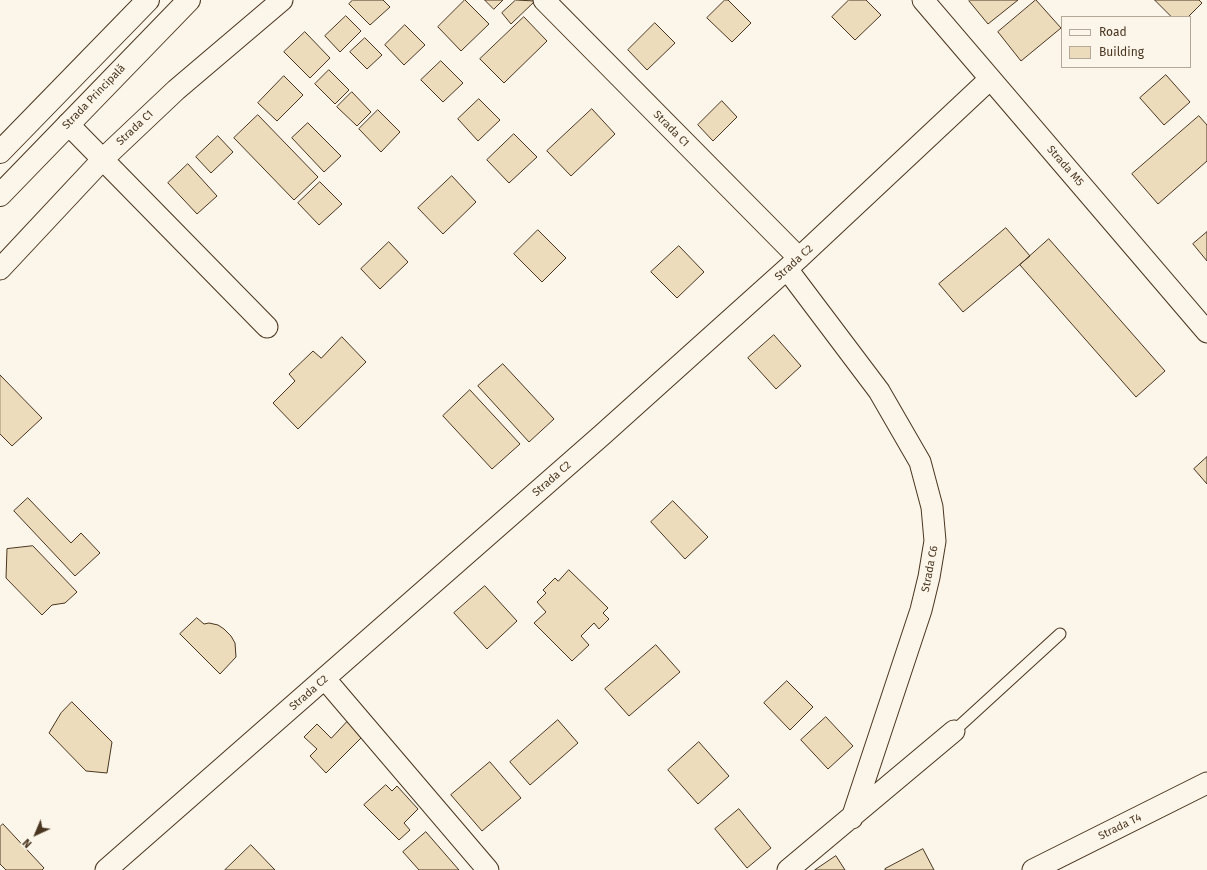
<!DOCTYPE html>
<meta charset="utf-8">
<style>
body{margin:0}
#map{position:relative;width:1207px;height:870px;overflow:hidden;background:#fbf6e9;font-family:"Fira Sans",sans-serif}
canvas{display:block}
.legend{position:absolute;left:1061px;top:16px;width:130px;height:52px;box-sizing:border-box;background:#fbf6e9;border:1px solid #b4a999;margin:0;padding:5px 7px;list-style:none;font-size:12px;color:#4a3520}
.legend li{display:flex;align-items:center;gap:8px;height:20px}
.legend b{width:20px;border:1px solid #b4a999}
.north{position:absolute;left:16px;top:814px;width:40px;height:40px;-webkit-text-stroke:3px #fbf6e9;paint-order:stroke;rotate:224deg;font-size:11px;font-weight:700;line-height:16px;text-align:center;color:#4a3520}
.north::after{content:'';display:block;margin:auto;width:14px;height:18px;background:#4a3520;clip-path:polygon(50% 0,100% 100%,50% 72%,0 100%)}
</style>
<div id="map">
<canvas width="1207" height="870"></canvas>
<ul class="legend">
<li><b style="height:5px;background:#fbf6e9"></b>Road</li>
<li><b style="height:11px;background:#ecdcbc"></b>Building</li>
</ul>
<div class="north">N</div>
</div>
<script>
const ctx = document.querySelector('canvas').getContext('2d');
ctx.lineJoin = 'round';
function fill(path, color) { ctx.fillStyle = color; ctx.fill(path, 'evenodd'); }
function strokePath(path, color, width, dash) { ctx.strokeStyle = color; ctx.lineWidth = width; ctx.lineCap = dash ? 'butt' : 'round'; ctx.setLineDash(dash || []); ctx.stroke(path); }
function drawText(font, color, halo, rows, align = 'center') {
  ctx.font = font + ' "Fira Sans",sans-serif'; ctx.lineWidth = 3; ctx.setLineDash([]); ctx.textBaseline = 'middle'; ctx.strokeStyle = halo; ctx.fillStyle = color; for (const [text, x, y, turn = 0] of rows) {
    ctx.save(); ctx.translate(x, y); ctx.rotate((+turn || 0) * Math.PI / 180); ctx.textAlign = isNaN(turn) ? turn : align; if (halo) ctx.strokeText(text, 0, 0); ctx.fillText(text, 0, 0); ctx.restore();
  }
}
const building = new Path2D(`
 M353 0H383L390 7 370 25 349 4Z
 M465 0 489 24 461 51 438 27Z
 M485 0H503L494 9Z
 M516 0 535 1 511 24 502 13Z
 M725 0H728L751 23 732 42 707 18Z
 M849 0H866L881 15 855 40 832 17Z
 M970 0H1018L988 24 969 1Z
 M1036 0 1061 28 1021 61 998 32Z
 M1155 0H1199L1202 3 1188 17H1172Z
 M346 16 361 31 340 52 325 36Z
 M524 17 547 41 504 83 480 59Z
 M655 23 675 43 647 70 628 50Z
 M405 25 425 45 404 65 385 45Z
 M305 32 330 58 310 78 284 52Z
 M365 38 382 55 367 69 350 52Z
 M441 61 463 83 443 102 421 80Z
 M329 70 349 90 335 104 315 84Z
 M1166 75 1190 102 1164 125 1140 98Z
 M284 76 303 95 277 121 258 103Z
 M352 92 371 112 357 126 337 107Z
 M479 99 500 120 478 141 458 119Z
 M722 101 737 117 713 141 698 125Z
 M592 109 615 134 571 176 547 151Z
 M378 110 400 132 381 152 359 129Z
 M258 115 318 177 294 200 234 138Z
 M1199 116 1207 125V161L1158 204 1132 174Z
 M308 123 341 156 324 172 292 138Z
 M514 134 537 157 509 183 487 160Z
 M218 136 233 152 211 173 196 157Z
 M188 164 217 196 197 214 168 183Z
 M452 176 476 202 443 234 418 208Z
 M320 182 342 204 319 225 298 203Z
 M1006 228 1030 256 963 312 939 284Z
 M538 230 566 258 542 282 514 254Z
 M1207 232V261L1193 244Z
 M1049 239 1165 371 1136 397 1020 265Z
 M389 242 408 262 380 289 361 269Z
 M679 246 704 272 677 298 651 272Z
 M774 335 801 366 776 389 748 358Z
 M342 337 366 362 298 429 273 403 295 381 289 374 313 351 321 358Z
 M503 364 554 419 529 442 478 386Z
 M0 375 42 418 12 446 0 434Z
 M470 390 520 444 492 469 443 416Z
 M1207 457V484L1194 469Z
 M28 498 71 543 81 533 100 553 75 576 14 511Z
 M673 501 708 537 685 559 651 522Z
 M33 546 77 592 65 603 52 605 42 615 6 578 7 549Z
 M569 570 608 608 603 613 609 619 599 629 594 623 581 636 589 645 572 661 534 623 546 612 537 602 546 593 543 590 555 578 558 581Z
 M485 586 517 621 487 649 454 613Z
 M197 618 204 624 209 623 218 625 224 629 231 636 235 643 236 657 220 674 180 634Z
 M656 645 680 672 629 716 605 689Z
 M787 681 813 707 790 730 764 703Z
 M72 702 112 742 107 773 86 771 49 733 61 713Z
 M826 717 853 746 828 769 801 740Z
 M558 720 578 743 530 785 510 762Z
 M347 722 362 737 326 773 310 756 317 749 304 737 317 724 331 738Z
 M699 742 729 776 698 804 668 770Z
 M490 762 521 798 482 831 451 795Z
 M386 785 392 791 397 786 418 809 404 823 410 830 399 840 364 805Z
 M739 809 771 848 747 868 715 829Z
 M3 824 44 868 42 870H6L0 864V827Z
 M426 832 459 870H419L403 852Z
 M251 845 275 870H225Z
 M923 849 934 870H885V869Z
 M836 856 845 870H815Z`);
fill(building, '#ecdcbc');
strokePath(building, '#4a3520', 1);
const service = new Path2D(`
 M954 731 1060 634`);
const minor = new Path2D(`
 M544 0 799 258
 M923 0 1207 332
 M68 124 267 327
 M0 269 103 159 176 90 282 0
 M787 269 879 391 920 462 932 507 935 541 929 577 921 610 852 818
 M325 679 488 870
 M106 870 602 435 799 258 990 79
 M788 870 954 731
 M1033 870 1207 783`);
const secondary = new Path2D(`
 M0 152 148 0
 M0 195 189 0`);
strokePath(service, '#4a3520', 13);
strokePath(minor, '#4a3520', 23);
strokePath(secondary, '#4a3520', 24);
strokePath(service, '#fbf6e9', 11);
strokePath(minor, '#fbf6e9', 21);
strokePath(secondary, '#fbf6e9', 22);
drawText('11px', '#4a3520', '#fbf6e9', [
 ["Strada Principală",94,97,-46],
 ["Strada C1",135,128,-43],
 ["Strada C1",671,129,45],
 ["Strada M5",1065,166,49],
 ["Strada C2",794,263,-42],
 ["Strada C2",552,479,-41],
 ["Strada C6",930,569,-79],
 ["Strada C2",309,693,-41],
 ["Strada T4",1120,827,-26]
]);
</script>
